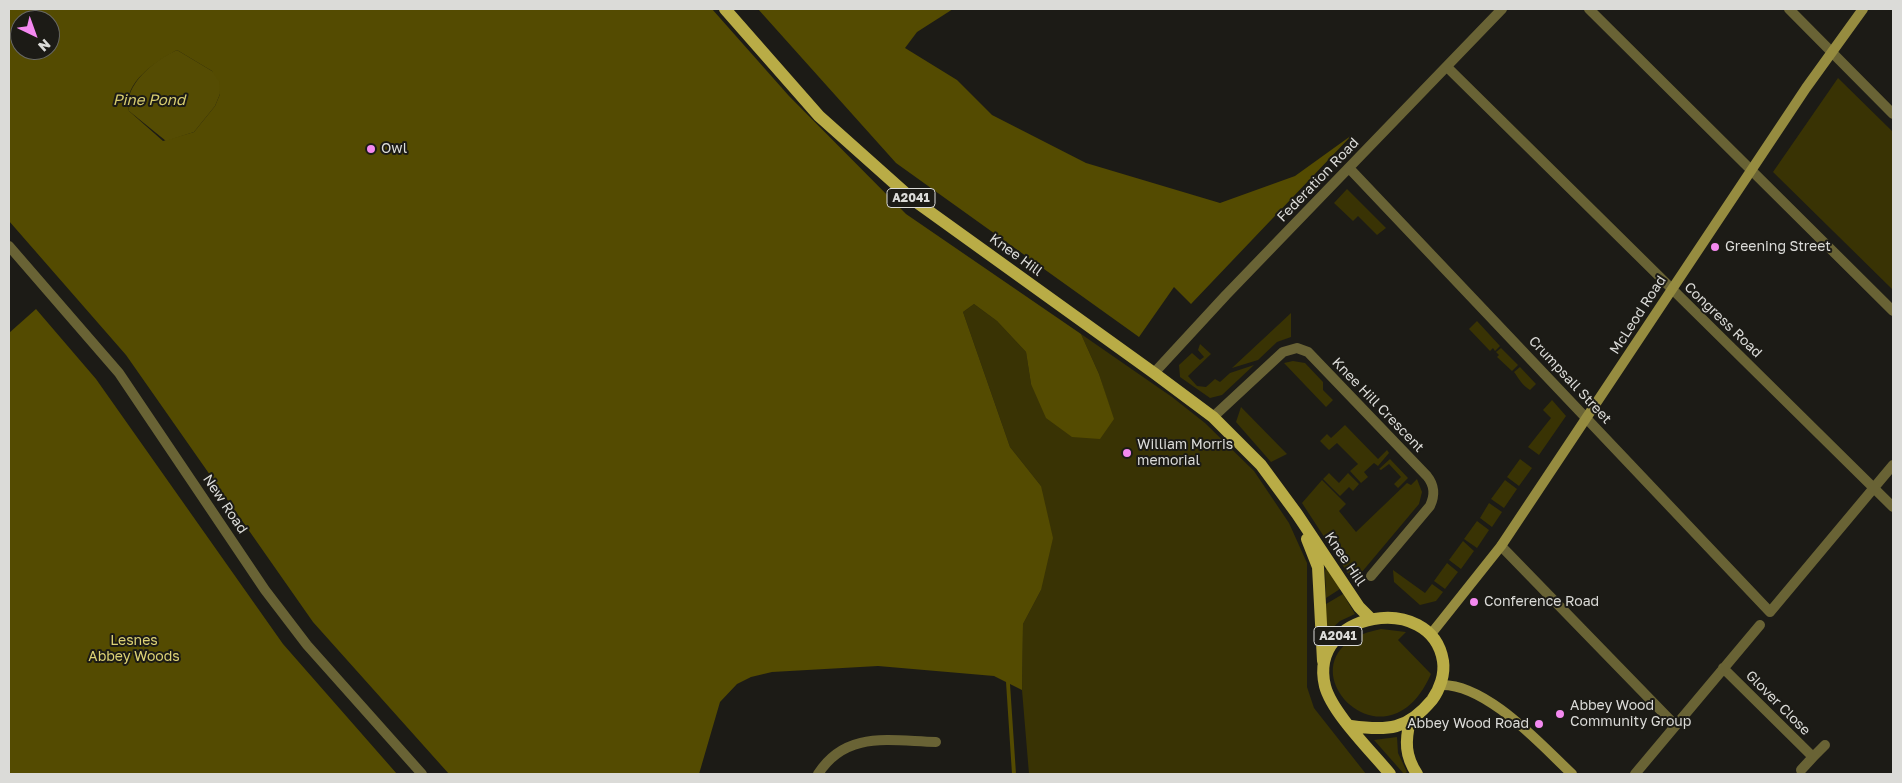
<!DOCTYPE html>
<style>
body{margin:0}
#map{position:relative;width:1902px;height:783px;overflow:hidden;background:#1c1b16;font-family:"Golos Text",sans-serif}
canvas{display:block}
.frame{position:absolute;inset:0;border:10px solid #dbdbd8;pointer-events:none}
.north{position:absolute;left:10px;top:10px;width:50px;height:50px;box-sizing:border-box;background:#1c1b16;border:1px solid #686864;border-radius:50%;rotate:138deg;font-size:14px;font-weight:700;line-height:20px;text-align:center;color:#dbdbd8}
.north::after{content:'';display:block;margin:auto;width:18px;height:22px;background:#f489f0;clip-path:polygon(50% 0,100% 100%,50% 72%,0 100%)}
</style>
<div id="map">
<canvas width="1902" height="783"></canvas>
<div class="frame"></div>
<div class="north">N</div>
</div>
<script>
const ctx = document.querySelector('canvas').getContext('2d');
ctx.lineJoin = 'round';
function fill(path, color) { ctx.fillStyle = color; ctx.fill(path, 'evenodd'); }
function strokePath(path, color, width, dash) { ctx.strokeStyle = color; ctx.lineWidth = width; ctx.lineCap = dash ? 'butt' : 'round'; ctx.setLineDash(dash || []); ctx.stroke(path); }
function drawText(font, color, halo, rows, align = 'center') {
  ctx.font = font + ' "Golos Text",sans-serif'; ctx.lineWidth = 4; ctx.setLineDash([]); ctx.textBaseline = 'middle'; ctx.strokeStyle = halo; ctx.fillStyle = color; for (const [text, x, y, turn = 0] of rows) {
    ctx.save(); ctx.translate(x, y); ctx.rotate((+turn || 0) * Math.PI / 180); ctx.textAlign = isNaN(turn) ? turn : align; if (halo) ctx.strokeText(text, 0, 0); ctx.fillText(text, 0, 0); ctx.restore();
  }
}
fill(new Path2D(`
 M1838 78 1893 132V290L1773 172Z
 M1347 189 1386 228 1377 235 1358 216 1353 221 1334 203Z
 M974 304 997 321 1026 352 1031 384 1113 419 1099 374 1081 334 1172 397 1205 423 1254 471 1289 523 1307 563V687L1314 708 1366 774H1029L1022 690 1023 624 1041 590V486L1010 447 963 312Z
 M1291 313V337L1277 342 1258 360 1232 368Z
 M1477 321 1500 346 1495 351 1493 348 1490 351 1469 329Z
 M1200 344 1211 354 1188 376 1197 386 1206 387 1215 379 1220 382 1230 373 1254 365 1222 395 1210 398 1180 377 1179 365 1192 353 1200 360 1204 357 1198 350Z
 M1501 348 1518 365 1512 371 1497 357 1499 355 1496 352Z
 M1293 361 1305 363 1323 382V390L1333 400 1326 407 1284 363Z
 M1520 367 1536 384 1530 390C1523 386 1519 379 1514 372Z
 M1552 400 1566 416 1539 455 1528 447 1551 418 1543 410Z
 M1241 407 1287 454 1271 462 1236 422Z
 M1345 425 1378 459 1387 450 1389 453 1378 466 1374 463 1364 472 1368 477 1361 483 1350 471 1358 464 1337 443 1329 450 1320 441 1327 434 1331 438Z
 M1390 459 1408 478 1398 488 1394 484 1401 477 1389 464 1381 470 1379 469Z
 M1520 459 1532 468 1519 486 1507 477Z
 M1329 473 1339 483 1348 473 1359 484 1353 491 1349 487 1340 496 1323 479Z
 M1417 479 1422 492 1419 504 1356 579 1351 578 1302 503 1322 480 1346 504 1339 511 1356 532 1407 483 1411 485Z
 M1505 480 1517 489 1504 508 1491 499Z
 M1489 503 1502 512 1492 527 1480 518Z
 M1477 521 1489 530 1477 548 1464 539Z
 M1463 541 1474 551 1461 569 1449 560Z
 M1447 563 1458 572 1445 589 1434 581Z
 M1328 568 1340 589 1326 598 1325 570Z
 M1393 570 1425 593 1432 584 1443 592 1436 601 1420 605 1394 582Z
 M1343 594 1355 614 1340 621 1328 632 1325 627 1326 604Z
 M1381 629 1406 632 1398 640 1431 674C1383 783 1268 651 1381 629Z
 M1397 737 1398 753 1407 772 1404 774 1374 740Z`), '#393304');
fill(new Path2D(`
 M9 9H712L789 96 906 214 1081 334 1099 374 1114 419 1100 439 1072 437 1046 418 1031 384 1026 352 997 321 974 304 963 312 1010 447 1041 486 1053 538 1041 590 1023 624 1022 690 1010 684 1016 774H1012L1006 682 994 676 878 666 772 672 751 677 737 684 720 702 699 774H449L313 622 126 355 9 221ZM20 20H50V50H20ZM177 50 212 71 220 94 215 106 194 132 163 141 129 111C121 83 157 61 177 50Z
 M758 9H953L917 32 905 48 957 80 992 115 1086 163 1220 203 1295 176 1352 135 1191 304 1174 287 1139 337 896 163Z
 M36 309 96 379 283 644 397 774H9V333Z`), '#544b01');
fill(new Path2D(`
 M177 50 212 71 219 81 220 94 215 106 194 132 166 141 129 111C122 85 156 59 177 50Z`), '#554c03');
strokePath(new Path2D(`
 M1589 9 1893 311
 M1789 9 1893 114
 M1447 67 1893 507
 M1349 168 1770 612 1893 465
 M9 246 119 373 265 590 307 645 422 774
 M1154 373 1226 295 1502 9
 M1213 417 1283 352 1297 348 1308 352 1427 476C1435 486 1435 495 1430 506L1371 576
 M1501 546 1675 725
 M1723 668 1813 757 1825 745
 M1801 770 1813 757
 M818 774C846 730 890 741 936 742
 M1635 774 1760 625`), '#696335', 10);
strokePath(new Path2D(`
 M1431 634 1501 546 1806 88 1863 9
 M1440 685C1486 683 1540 744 1572 774`), '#968c40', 10);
strokePath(new Path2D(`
 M725 9 819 116 912 199 1154 373 1213 417 1261 465 1297 514 1359 607 1371 619
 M1307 539 1318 567 1323 661
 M1410 721C1405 741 1405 756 1417 774
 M1351 726C1388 731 1407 730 1432 700 1440 689 1445 674 1443 661 1432 591 1307 611 1325 686 1332 713 1372 752 1390 774`), '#b9ac46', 12);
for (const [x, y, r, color] of [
 [371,149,5,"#f489f0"],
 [1715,247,5,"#f489f0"],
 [1127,453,5,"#f489f0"],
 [1474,602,5,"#f489f0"],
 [1560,714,5,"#f489f0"],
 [1539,724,5,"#f489f0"]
]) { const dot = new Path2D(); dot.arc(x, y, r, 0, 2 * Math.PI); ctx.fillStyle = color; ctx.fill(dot); strokePath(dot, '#1c1b16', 2); }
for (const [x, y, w] of [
 [911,198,48],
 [1338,636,48]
]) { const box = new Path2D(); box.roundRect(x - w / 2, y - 9.5, w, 19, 4); ctx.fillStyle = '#1c1b16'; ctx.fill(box); strokePath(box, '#dbdbd8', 1); }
drawText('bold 12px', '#dbdbd8', null, [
 ["A2041",911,198],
 ["A2041",1338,636]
]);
drawText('14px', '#dbdbd8', '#1c1b16', [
 ["Owl",381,149],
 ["Greening Street",1725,247],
 ["William Morris",1137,445],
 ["memorial",1137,461],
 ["Conference Road",1484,602],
 ["Abbey Wood",1570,706],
 ["Community Group",1570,722],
 ["Abbey Wood Road",1529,724,"right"]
], 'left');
drawText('14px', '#dbdbd8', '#1c1b16', [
 ["Federation Road",1318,180,-46],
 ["Knee Hill",1016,255,36],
 ["McLeod Road",1638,315,-57],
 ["Congress Road",1723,320,44],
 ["Crumpsall Street",1570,380,47],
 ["Knee Hill Crescent",1378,405,46],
 ["New Road",225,504,56],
 ["Knee Hill",1345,559,56],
 ["Glover Close",1778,703,45]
]);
drawText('14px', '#ddd275', '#1c1b16', [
 ["Lesnes",134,641],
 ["Abbey Woods",134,657]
]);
drawText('italic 15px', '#d7cc6f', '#1c1b16', [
 ["Pine Pond",149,100]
]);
</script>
